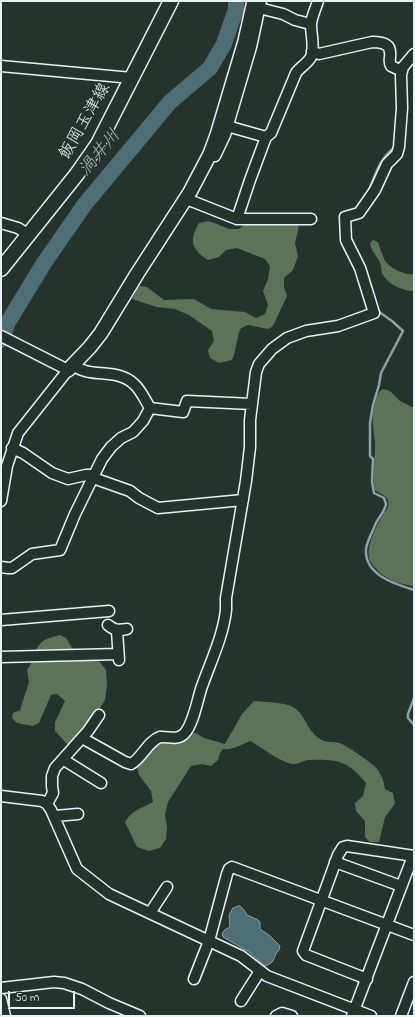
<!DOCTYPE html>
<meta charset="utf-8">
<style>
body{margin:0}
#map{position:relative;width:415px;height:1017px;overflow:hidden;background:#26332d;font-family:"Indie Flower",sans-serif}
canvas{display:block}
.frame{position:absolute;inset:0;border:2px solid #e8f1f8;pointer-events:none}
.scale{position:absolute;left:8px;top:991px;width:67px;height:18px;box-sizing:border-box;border:2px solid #e8f1f8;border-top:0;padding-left:5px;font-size:12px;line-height:14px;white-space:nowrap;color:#e8f1f8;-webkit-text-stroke:3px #26332d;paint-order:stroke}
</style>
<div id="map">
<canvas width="415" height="1017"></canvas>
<div class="frame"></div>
<div class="scale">50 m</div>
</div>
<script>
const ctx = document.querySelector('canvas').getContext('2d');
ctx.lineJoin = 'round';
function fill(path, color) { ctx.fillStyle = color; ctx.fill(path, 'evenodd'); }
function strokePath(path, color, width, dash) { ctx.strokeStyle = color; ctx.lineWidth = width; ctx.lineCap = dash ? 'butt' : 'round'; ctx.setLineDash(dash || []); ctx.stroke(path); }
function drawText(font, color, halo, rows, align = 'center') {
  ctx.font = font + ' "Indie Flower","Klee One",sans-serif'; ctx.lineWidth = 3; ctx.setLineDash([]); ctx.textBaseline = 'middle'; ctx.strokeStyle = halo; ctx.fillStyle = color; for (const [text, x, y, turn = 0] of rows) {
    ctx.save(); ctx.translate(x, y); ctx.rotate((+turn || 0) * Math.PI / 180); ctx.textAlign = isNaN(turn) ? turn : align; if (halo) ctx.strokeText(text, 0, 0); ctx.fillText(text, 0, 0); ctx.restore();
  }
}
fill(new Path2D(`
 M209 221 229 229H239L245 224 294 223 299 226 295 243 298 256 293 270 284 278V287L287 296 273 326 268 329 248 325 241 328C236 338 237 349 232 360L219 363 210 358 208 350 214 341 212 331 189 315 175 309 157 307 132 299 139 286 147 287 164 300 194 299 211 309 245 312 256 318 265 314 268 305 263 291 268 279 270 266 265 259 237 248 226 250 219 257 208 260C191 249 189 240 199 223Z
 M373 240 378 242C380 248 382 255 385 261 391 268 404 276 414 274V291C403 291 389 285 383 275 381 272 382 267 380 263 377 255 371 252 370 243Z
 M383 389 390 391 400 401 414 408V586C400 584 389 581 378 571 376 568 372 565 370 561 365 547 376 527 383 515 385 511 390 507 388 501 387 496 379 493 375 490 372 476 375 460 375 446 375 438 373 431 373 424 372 416 375 392 383 389Z
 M60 635 66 638 72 648 100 662 106 670 107 685 105 700 92 721 72 743 67 744 55 731V722L65 701 57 694 51 695 39 723 33 726 17 723 12 718 13 713 20 710 29 682 27 670C34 662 33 651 40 644 45 638 53 637 60 635Z
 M254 701C265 702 280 702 291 706 304 712 306 727 316 736 326 745 333 740 342 744 348 747 374 764 377 769 382 775 384 782 385 789L393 793 395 804 385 817 379 842H370L365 837V821L356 811 355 803 363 796 366 783C348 761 338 759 309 760 304 760 299 764 294 764 280 763 262 747 250 741 241 745 233 750 223 749L220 753 218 760 211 766 202 764 191 766 168 802 165 814 167 827 166 839 160 848 149 851 137 847 125 822C132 810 140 809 153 802L151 791 139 775 137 766 143 757 159 741 190 733H196L204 738 225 744 242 714Z`), '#5c7358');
const water = new Path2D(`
 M240 906 244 910 247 915 258 920 260 922V929L270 936 280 946 279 950C273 955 276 963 265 966L249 952 223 937 222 933 226 929 230 927 229 915 233 908Z`);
fill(water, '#4d6e74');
strokePath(water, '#8ba2a9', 1);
strokePath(new Path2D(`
 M367 194C376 176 377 161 394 148
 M378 311 392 321 403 331 381 373 379 385 373 405 370 423V456L373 459 372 482 374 493 384 498 386 504C385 511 379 517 376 523 373 531 367 541 366 549 364 575 395 584 414 590
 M414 698 408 714V718L414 725`), '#8ba2a9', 2.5);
strokePath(new Path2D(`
 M1 340 8 322 44 263 85 204 170 102 210 68 224 44 236 9V1`), '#4d6e74', 16);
const minor = new Path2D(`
 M259 8 283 14 295 20 310 24
 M312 51 319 54 372 42C379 42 390 43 390 52 391 58 388 61 391 66L402 71
 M1 66 132 78
 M227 126 266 137
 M215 156 225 135 251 47 261 1
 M189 200 237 219H311
 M237 219 250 180 266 137 271 133 296 73C300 67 307 64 311 57 315 47 311 35 311 25 311 18 316 8 318 1
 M1 223 18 228 29 235
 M1 336 68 370 18 433 7 466 1 501
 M73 365C90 379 116 367 134 384 141 390 145 400 150 408L183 412 187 401 252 404
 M12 448 23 453 52 473 68 479 86 475H90L96 479 130 491 139 498 158 508 243 500
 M1 567 8 568H12L32 554 60 550 75 514 102 459 111 447 121 438 133 432 143 421 150 408
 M1 620 109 611
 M108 625C115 631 119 630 127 629
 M117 631 119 660
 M1 657 118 654
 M82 738 125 762 131 764C142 758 148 741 160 737 169 736 176 741 184 734 193 725 197 702 201 689 210 663 223 637 226 610 226 606 226 602 226 598L246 481 250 447V420L256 372 259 364 272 349 287 338 306 331 338 326 374 313 360 268 346 240 345 217 359 213 375 190 387 164 397 154 399 147 402 108 401 75 403 67 414 54
 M64 760 101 783
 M1 796 42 801 47 804 51 810 77 869 109 894 241 956 267 976 371 1016
 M47 804 53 793 52 786V776L55 768 88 731 99 715
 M55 816 78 814
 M335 862 401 886
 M150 913 167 887
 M194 979 209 941 227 874 229 869 232 867 414 935
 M367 979 306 955 303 951 338 855 343 847 347 846 414 856
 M1 988 54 982 64 983 82 989 109 1003 140 1016
 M1 999 5 1016
 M241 1001 260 971
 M276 1016 282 1013 292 1016
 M352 1016 413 856
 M401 1016 414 982`);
const tertiary = new Path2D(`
 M68 370 90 347 101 333 137 274 190 192 210 154 217 135 245 41 254 1`);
const secondary = new Path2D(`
 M1 269 77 174 98 144 171 1`);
strokePath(minor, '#e8f1f8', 13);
strokePath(tertiary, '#e8f1f8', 16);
strokePath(secondary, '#e8f1f8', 17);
strokePath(minor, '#26332d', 10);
strokePath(tertiary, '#26332d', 13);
strokePath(secondary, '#26332d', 14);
drawText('17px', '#e8f1f8', '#26332d', [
 ["飯岡玉津線",86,122,-60]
]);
drawText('italic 18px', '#aabdc3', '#26332d', [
 ["渦井川",101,154,-50]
]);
</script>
